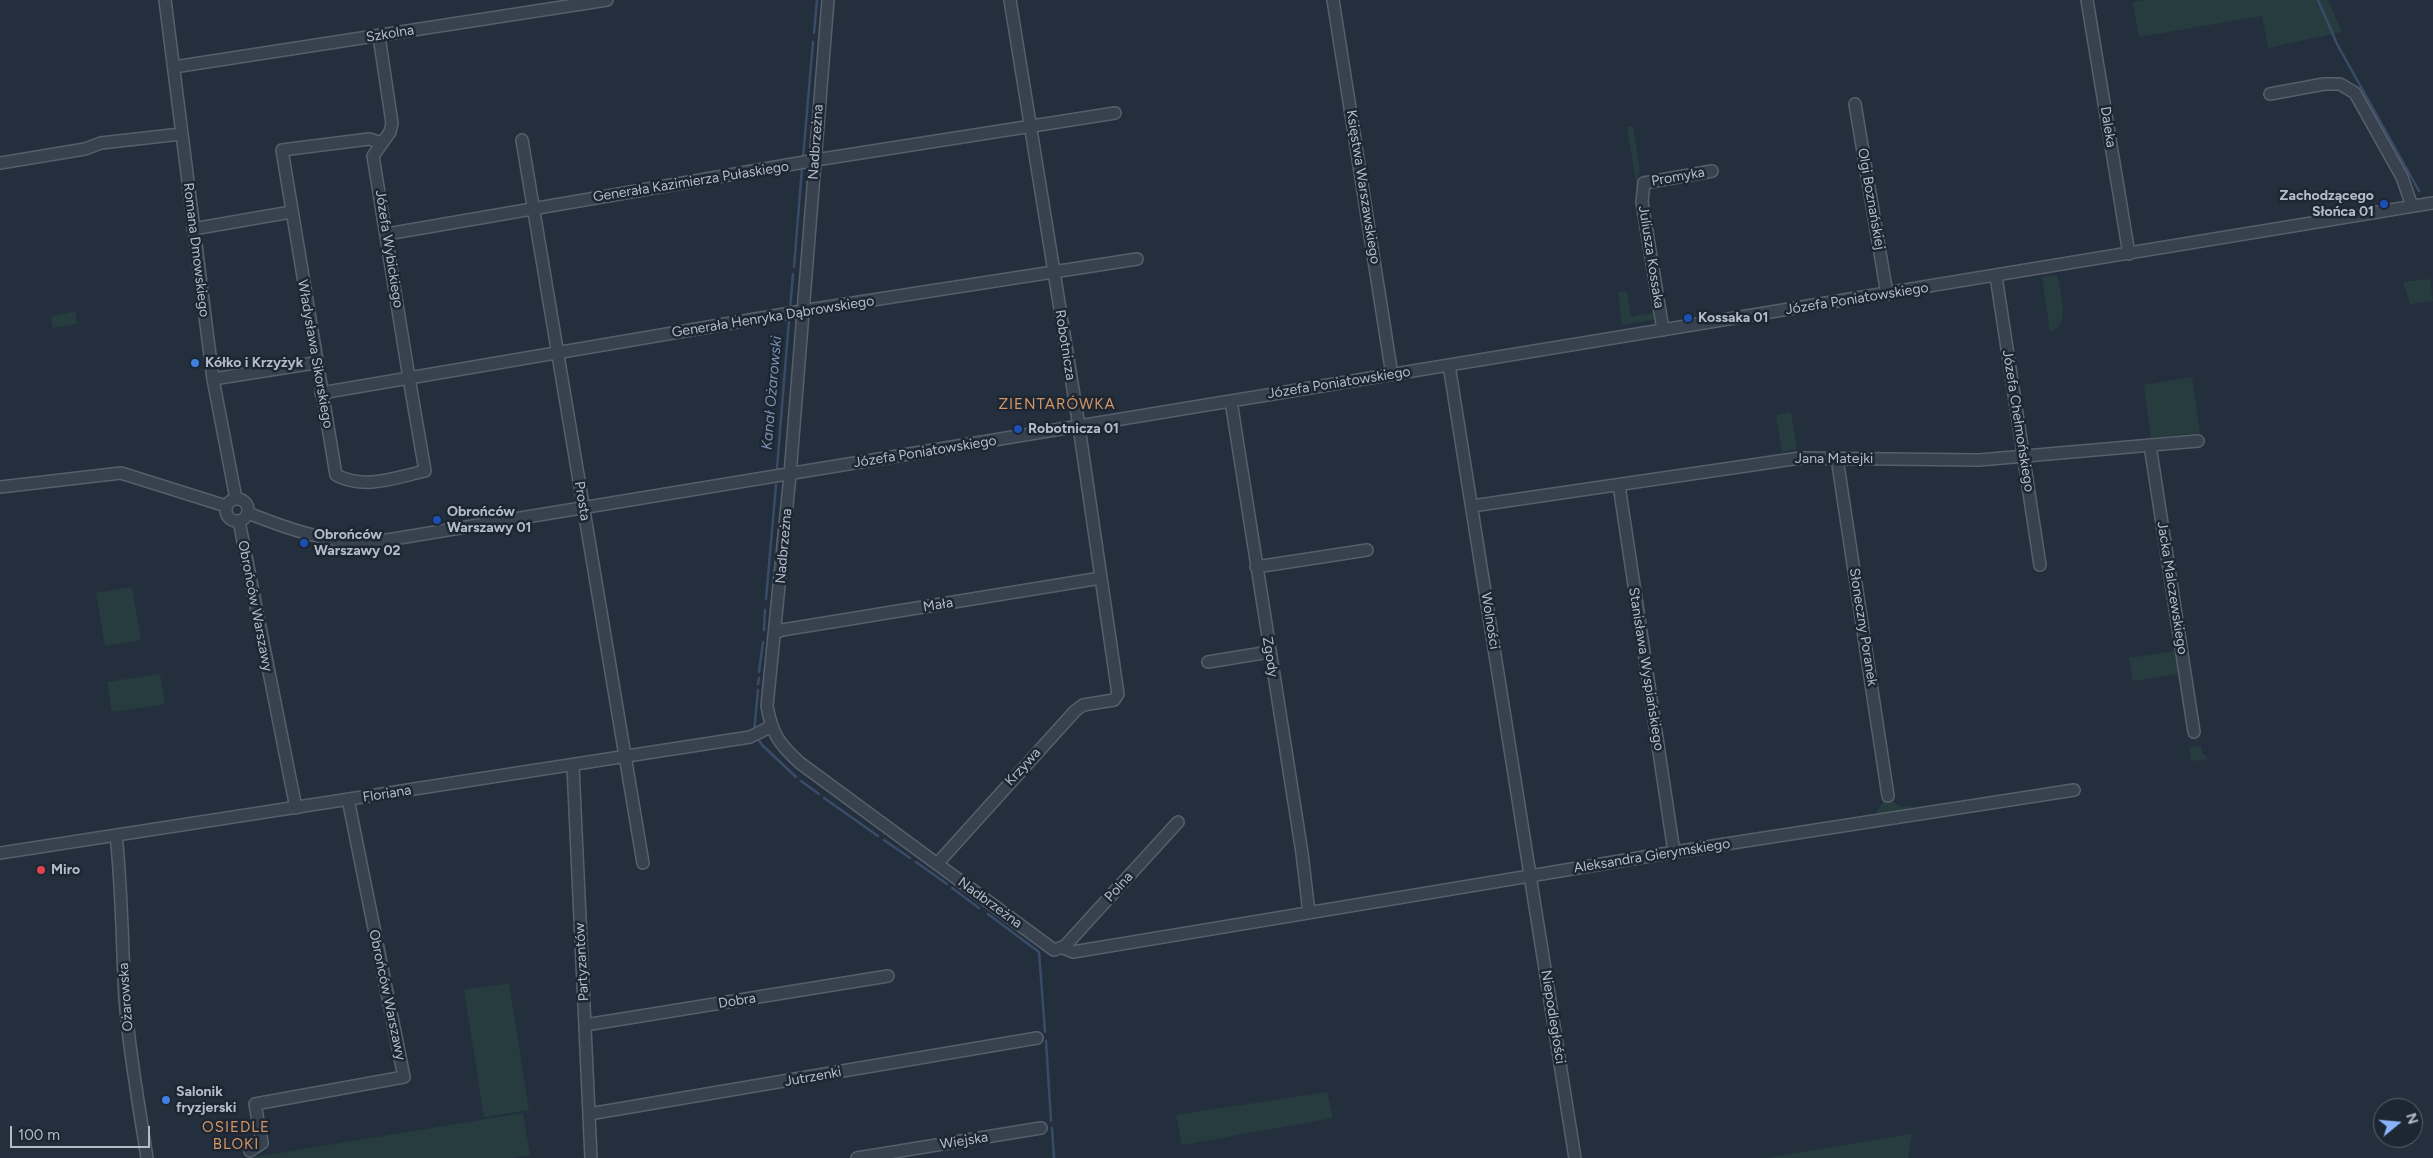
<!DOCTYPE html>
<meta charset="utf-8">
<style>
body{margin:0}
#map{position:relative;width:2433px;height:1158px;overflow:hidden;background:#242f3e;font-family:Figtree,sans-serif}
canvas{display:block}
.north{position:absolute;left:2373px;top:1098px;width:50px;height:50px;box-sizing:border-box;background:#1d2633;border:1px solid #59626f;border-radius:50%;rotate:73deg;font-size:14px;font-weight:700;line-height:20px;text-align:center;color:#b4bcc9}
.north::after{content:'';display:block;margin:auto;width:18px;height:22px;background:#8ab4f8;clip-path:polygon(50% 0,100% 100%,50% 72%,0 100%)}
.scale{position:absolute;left:10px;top:1126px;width:140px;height:22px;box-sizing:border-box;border:2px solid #b4bcc9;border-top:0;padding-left:6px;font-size:15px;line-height:18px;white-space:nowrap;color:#b4bcc9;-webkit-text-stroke:4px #1d2633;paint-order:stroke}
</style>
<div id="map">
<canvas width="2433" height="1158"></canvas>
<div class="north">N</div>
<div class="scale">100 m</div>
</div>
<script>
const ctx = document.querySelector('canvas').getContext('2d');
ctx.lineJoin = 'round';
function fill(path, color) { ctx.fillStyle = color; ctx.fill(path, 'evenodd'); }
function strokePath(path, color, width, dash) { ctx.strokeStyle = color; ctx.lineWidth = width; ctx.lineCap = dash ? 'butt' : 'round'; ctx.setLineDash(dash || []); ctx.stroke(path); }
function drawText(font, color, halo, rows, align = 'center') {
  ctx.font = font + ' Figtree,sans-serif'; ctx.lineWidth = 5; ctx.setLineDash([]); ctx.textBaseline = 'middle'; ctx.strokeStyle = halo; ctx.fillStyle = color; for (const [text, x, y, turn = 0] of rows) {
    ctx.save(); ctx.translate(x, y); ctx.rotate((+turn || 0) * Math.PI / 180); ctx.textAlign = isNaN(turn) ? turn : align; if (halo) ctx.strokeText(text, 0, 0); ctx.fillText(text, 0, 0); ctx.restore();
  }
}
fill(new Path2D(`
 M2147 0H2328L2342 32 2268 48 2262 16 2139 37 2133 2Z
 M1633 126 1640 170 1638 176 1641 185 1639 202 1627 127Z
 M2057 275C2060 292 2072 325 2050 332L2042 277Z
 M2430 279 2433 301 2410 304 2403 282Z
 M1627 291 1631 317 1652 313 1655 305 1658 319 1622 325 1618 292Z
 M75 311 77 324 53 328 51 316Z
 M2192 377 2200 433 2151 438 2144 385Z
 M1791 412 1797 449 1782 452 1776 415Z
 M132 587 141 640 105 646 96 593Z
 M2175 651 2178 674 2133 681 2129 658Z
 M160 674 165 704 112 712 107 682Z
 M2201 746 2202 753 2209 759 2191 761 2189 748Z
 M1888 797 1889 802H1894L1901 807 1911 806 1912 813 1877 819V811L1883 802 1882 798Z
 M509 983 529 1110 484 1117 464 990Z
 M1327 1092 1333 1118 1182 1145 1176 1115Z
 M523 1113 530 1155 513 1158H249Z
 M1912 1134 1908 1158H1765Z`), '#263c3f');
strokePath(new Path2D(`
 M2318 0 2337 44 2419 191
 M814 33 817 0
 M803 158 813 42
 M794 267 802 168
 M790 310 793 274
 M777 468 789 320
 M766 599 776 485
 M764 630 765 610
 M759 672 763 642
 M758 684 759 678
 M754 732 758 690
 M757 737 762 745 796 777
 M801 781 819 794
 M824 798 878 836
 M884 840 910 858
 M916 862 947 884
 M952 888 979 908
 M988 914 1039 952 1045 1032
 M1046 1041 1051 1121
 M1052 1128 1054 1158`), '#394c67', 2.5);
const minor = new Path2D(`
 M165 0 213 379 236 499
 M828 0 790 475 767 706C772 734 779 744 800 763L1054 950 1065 946 1178 822
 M1333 0 1392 375
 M2087 0 2129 254
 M174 67 607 0
 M2270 94 2324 84H2340L2355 93 2402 177 2412 206
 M1855 104 1887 294
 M522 140 643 863
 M382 143 369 139 282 150 336 475C365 490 394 478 425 471L409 378 808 310 1137 259
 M0 163 85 149 101 143 181 134
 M193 229 291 212
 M387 234 822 159 1115 113
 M1996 276 2040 565
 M1663 330 1642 202 1644 183 1712 171
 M1449 365 1575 1158
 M213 379 315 363
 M321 393 409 378 373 156 390 132 392 123 379 36
 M1231 401 1302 853 1309 913
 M2150 445 2194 732
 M1837 458 1888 796
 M1619 485 1674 852
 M0 487 121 473 226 506
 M226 510a11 11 0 1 1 22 0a11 11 0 1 1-22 0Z
 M1472 506 1800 458 1979 460 2198 441
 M248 513C293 531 339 547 387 540L2433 203
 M239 521 296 808
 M1256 567 1367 550
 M775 633 782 630 1101 578
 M1208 662 1269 652
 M573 766 591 1158
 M116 835C122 889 122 944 125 999 129 1052 139 1105 147 1158
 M0 853 750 737 770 727
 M937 864 1075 711 1083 705 1114 700 1118 694 1078 420 1010 0
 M1063 948 1073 952 1674 852 2074 790
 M585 1025 888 976
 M589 1114 1037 1038
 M250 1151 262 1143 255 1104 404 1077 348 799
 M857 1158 1041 1128`);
strokePath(minor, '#565f6c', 14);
strokePath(minor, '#38414e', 11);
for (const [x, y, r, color] of [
 [2384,204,5,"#1a4fb4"],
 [1688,318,5,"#1a4fb4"],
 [195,363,5,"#3f7fe0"],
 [1018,429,5,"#1a4fb4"],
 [437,520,5,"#1a4fb4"],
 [304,543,5,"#1a4fb4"],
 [41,870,5,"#e0444e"],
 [166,1100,5,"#3f7fe0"]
]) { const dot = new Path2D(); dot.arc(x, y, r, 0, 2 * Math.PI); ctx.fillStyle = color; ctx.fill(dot); strokePath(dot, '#1d2633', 2); }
drawText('14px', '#b4bcc9', '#1d2633', [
 ["Szkolna",390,34,-9],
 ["Daleka",2108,127,81],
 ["Nadbrzeżna",816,142,-86],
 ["Promyka",1678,177,-10],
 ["Generała Kazimierza Pułaskiego",691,182,-9],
 ["Księstwa Warszawskiego",1363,187,81],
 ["Olgi Boznańskiej",1871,199,80],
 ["Józefa Wybickiego",389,249,81],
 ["Romana Dmowskiego",196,250,83],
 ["Juliusza Kossaka",1651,257,81],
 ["Józefa Poniatowskiego",1857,299,-9],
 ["Generała Henryka Dąbrowskiego",773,317,-9],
 ["Robotnicza",1065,345,81],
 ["Władysława Sikorskiego",315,354,80],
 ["Józefa Poniatowskiego",1339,383,-9],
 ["Józefa Chełmońskiego",2018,421,81],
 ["Józefa Poniatowskiego",925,452,-9],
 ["Jana Matejki",1834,459],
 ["Prosta",582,501,81],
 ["Nadbrzeżna",784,546,-85],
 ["Jacka Malczewskiego",2172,588,81],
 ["Mała",938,605,-9],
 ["Obrońców Warszawy",255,606,79],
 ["Wolności",1490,621,81],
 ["Słoneczny Poranek",1863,627,81],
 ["Zgody",1270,657,81],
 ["Stanisława Wyspiańskiego",1646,669,81],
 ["Krzywa",1023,767,-48],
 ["Floriana",387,794,-9],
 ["Aleksandra Gierymskiego",1652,856,-9],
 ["Polna",1119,887,-48],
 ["Nadbrzeżna",990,903,36],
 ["Partyzantów",582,962,-93],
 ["Obrońców Warszawy",387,995,78],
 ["Ożarowska",126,997,-94],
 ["Dobra",737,1001,-9],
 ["Niepodległości",1553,1017,81],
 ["Jutrzenki",813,1077,-10],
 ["Wiejska",964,1141,-9]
]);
drawText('bold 14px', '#b4bcc9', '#1d2633', [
 ["Zachodzącego",2374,196,"right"],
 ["Słońca 01",2374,212,"right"],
 ["Kossaka 01",1698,318],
 ["Kółko i Krzyżyk",205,363],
 ["Robotnicza 01",1028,429],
 ["Obrońców",447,512],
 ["Warszawy 01",447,528],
 ["Obrońców",314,535],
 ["Warszawy 02",314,551],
 ["Miro",51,870],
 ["Salonik",176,1092],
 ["fryzjerski",176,1108]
], 'left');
drawText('italic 15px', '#7c92b1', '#1d2633', [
 ["Kanał Ożarowski",772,393,-85]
]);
ctx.letterSpacing = '1px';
drawText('15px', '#d59563', '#1d2633', [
 ["ZIENTARÓWKA",1057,405],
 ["OSIEDLE",236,1128],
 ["BLOKI",236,1145]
]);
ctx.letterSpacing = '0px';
</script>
